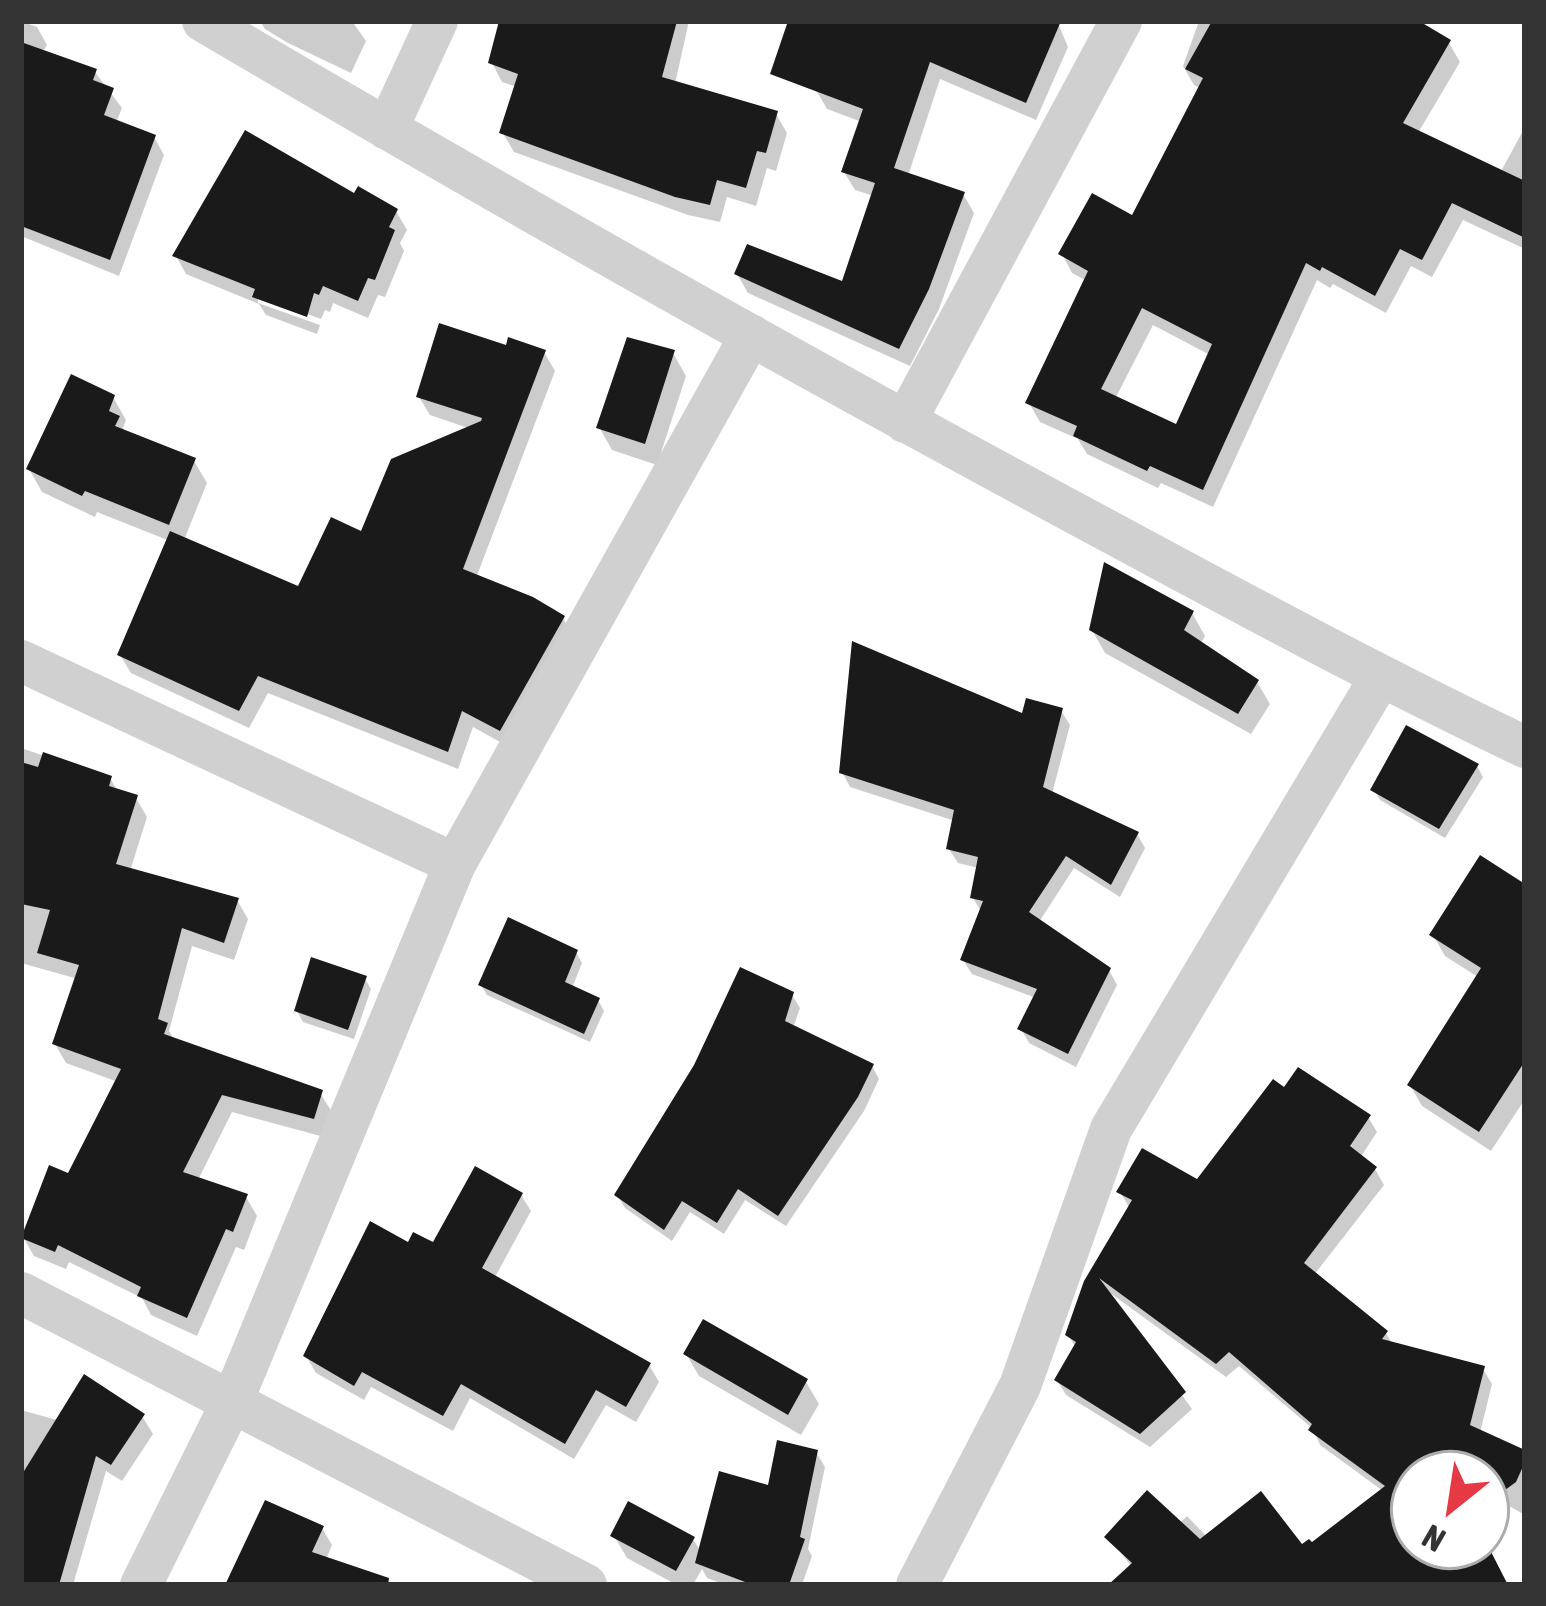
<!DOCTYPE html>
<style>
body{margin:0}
#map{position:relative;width:1546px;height:1606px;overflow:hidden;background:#fff;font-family:"Asap Condensed",sans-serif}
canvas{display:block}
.frame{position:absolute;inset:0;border:24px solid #333;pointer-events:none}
.north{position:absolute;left:1390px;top:1450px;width:120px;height:120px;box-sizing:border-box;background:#fff;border:3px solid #adadad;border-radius:50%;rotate:210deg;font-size:33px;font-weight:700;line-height:48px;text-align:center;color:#333}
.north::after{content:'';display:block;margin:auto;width:42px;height:54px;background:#e63946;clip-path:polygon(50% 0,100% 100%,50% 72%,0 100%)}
</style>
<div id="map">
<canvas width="1546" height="1606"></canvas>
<div class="frame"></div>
<div class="north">N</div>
</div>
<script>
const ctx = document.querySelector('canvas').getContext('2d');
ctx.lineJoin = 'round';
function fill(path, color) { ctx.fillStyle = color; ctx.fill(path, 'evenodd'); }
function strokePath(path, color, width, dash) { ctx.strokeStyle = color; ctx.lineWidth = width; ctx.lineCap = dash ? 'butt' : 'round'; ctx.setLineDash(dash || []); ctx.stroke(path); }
fill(new Path2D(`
 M21 21 37 27 47 45 42 53 95 72 122 108 116 123 154 137 164 155 119 276 21 236Z
 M260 21H352L366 41 351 73 288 43 265 29Z
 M504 21H689L675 84 776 114 787 133 776 171 767 168 756 206 727 197 720 222 688 215 514 152 503 133 517 87 502 82 492 63Z
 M840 21H1057L1068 47 1036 120 940 79 908 176 963 194 974 213 939 309 910 366 748 293 737 274 844 285 874 196 855 190 844 172 862 122 827 109 816 90Z
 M1199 21H1413L1449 43 1460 62 1418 133 1500 173 1525 127V249L1463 220 1432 277 1411 266 1386 313 1333 284 1330 288 1317 280 1213 507 1161 483 1158 488 1087 454 1078 439 1040 422 1029 403 1087 281 1072 273 1062 254 1133 219 1201 89 1194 85 1183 66ZM1153 325 1210 355 1178 428 1115 399Z
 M355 197 396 211 407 230 400 243 404 251 385 297 378 295 368 318 333 303 330 312 325 310 321 319 258 296V303L320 325 317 334 266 315 259 304 186 274 176 256Z
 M508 349 544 352 555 371 476 578 563 618 573 637 511 748 473 727 458 769 268 693 249 728 131 673 120 655 170 541 97 512 95 517 42 492 29 469 113 397 126 420 123 428 126 433 194 461 207 483 184 540 300 590 363 535 471 429 430 415 419 397Z
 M673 353 686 376 657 465 612 450 599 427Z
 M1192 613 1205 636 1200 645 1257 682 1270 704 1251 734 1105 653 1092 630Z
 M1061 711 1070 725 1052 794 1137 834 1145 848 1120 897 1074 868 1039 922 1109 970 1117 985 1076 1067 1029 1043 1021 1029 1036 998 972 974 963 960 982 913 973 898 979 868 958 863 949 849 955 821 850 787 842 772 1024 717Z
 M21 748 110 778 118 792 136 798 147 817 130 871 237 900 248 919 234 960 192 946 169 1031 175 1041 320 1093 332 1112 324 1137 232 1112 199 1178 246 1197 257 1216 244 1250 236 1247 197 1336 151 1315 142 1298 69 1262 66 1269 34 1256 23 1237 70 1177 118 1082 66 1063 55 1044 78 979 21 963Z
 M1477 766 1483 777 1445 838 1380 800 1374 790Z
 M1481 859 1525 887V1099L1491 1151 1422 1106 1410 1085 1478 977 1445 956 1433 935Z
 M576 952 582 963 572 988 598 1000 604 1011 590 1042 487 995 481 985Z
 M365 979 371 989 354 1039 303 1022 297 1011Z
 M792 995 800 1008 793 1028 872 1066 879 1079 864 1111 786 1226 745 1200 724 1234 690 1212 672 1241 625 1208 617 1195Z
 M1285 1091 1368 1117 1377 1132 1360 1158 1375 1169 1384 1185 1314 1275 1386 1333 1393 1345 1483 1369 1492 1384 1480 1433 1525 1453V1515L1486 1493V1474H1414V1546H1486L1506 1585H1113L1132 1567 1108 1537 1179 1524 1187 1516 1207 1537 1302 1549 1311 1546 1383 1491 1320 1445 1313 1429 1239 1366 1226 1377 1106 1290 1192 1409 1150 1447 1066 1395 1057 1380 1076 1348 1068 1335 1129 1207 1120 1192 1197 1183Z
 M521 1195 531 1211 494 1279 649 1365 659 1382 636 1422 606 1405 574 1459 470 1398 453 1431 371 1387 364 1400 316 1373 306 1356 409 1246H434Z
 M686 1354 806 1382 819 1404 801 1435 699 1376Z
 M21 1410 57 1420 142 1416 153 1434 122 1481 106 1471 73 1585H21Z
 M816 1452 825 1467 808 1549 812 1556 802 1585H726L707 1578 702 1569 693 1585H677L627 1558 614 1536 693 1539 701 1552 770 1488Z
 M322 1528 332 1545 326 1560 348 1585H227Z`), '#0003');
fill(new Path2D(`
 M499 21H677L662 77 778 111 766 153 757 151 746 188 717 180 710 205 675 197 499 133 518 74 488 63Z
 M788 21H1061L1026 103 930 62 894 168 965 192 929 289 899 349 734 274 747 244 842 281 875 183 841 172 863 109 770 74Z
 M1212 21H1419L1451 40 1403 123 1525 181V238L1452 203 1422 260 1400 249 1375 296 1322 267 1320 271 1306 263 1203 490 1150 466 1147 471 1073 436 1077 426 1025 403 1088 271 1058 254 1092 193 1132 215 1203 78 1185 69ZM1142 308 1212 344 1176 424 1101 389Z
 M21 42 97 69 93 80 114 88 104 115 156 135 110 260 21 226Z
 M245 130 354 193 358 186 398 209 389 227 395 230 375 280 368 278 358 301 323 286 319 295 314 293 307 317 252 297 255 289 172 256Z
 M439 323 506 345 508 337 546 350 463 569 533 597 565 616 500 731 462 711 448 752 258 676 239 711 117 655 170 531 298 586 331 517 361 531 391 459 481 421 482 418 416 397Z
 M627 337 675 350 645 444 596 428Z
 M71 374 115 395 109 411 120 416 115 426 196 458 169 525 85 491 82 496 26 469Z
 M1104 562 1194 611 1184 630 1259 680 1238 714 1089 630Z
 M852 641 1022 713 1026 698 1063 708 1043 787 1139 832 1111 885 1066 856 1029 912 1111 968 1068 1054 1017 1029 1037 989 960 960 983 901 970 898 978 857 946 849 954 810 839 773Z
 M1406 725 1479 764 1439 829 1370 790Z
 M43 752 112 776 109 786 138 795 116 864 239 898 224 943 182 928 158 1019 168 1023 164 1034 323 1090 314 1119 222 1095 183 1172 248 1194 233 1232 226 1229 187 1318 137 1296 141 1287 58 1245 55 1252 21 1238 49 1165 68 1173 121 1069 52 1044 79 965 37 953 50 910 21 904V762L38 767Z
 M1480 855 1525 884V1061L1479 1132 1407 1085 1481 968 1429 935Z
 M508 917 578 950 565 982 600 998 584 1034 478 985Z
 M311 957 367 976 348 1030 294 1011Z
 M740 967 794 992 785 1021 874 1064 858 1097 778 1216 738 1189 717 1223 682 1201 664 1230 614 1195 694 1065Z
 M1298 1067 1371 1115 1350 1146 1377 1167 1304 1263 1388 1331 1382 1339 1485 1366 1470 1425 1525 1450V1462L1516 1482 1486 1504V1474H1414V1546H1486V1542L1508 1585H1108L1132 1563 1104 1537 1147 1490 1200 1539 1261 1491 1302 1544 1309 1539 1312 1542 1385 1486 1308 1430 1312 1424 1229 1352 1216 1364 1099 1278 1186 1392 1140 1434 1054 1380 1076 1342 1065 1335 1084 1281 1132 1200 1116 1192 1142 1148 1197 1179 1273 1079 1284 1087Z
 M475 1166 523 1193 482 1268 651 1363 626 1407 596 1390 565 1444 461 1384 443 1416 362 1372 354 1386 303 1356 370 1221 408 1242 413 1232 433 1242Z
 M703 1319 808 1379 788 1415 683 1354Z
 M84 1374 145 1414 111 1465 96 1456 59 1585H21V1476Z
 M777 1440 818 1450 800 1537 805 1539 789 1585H753L695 1563 719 1471 768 1485Z
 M265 1500 324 1526 312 1552 389 1578 388 1585H225Z
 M628 1501 695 1537 676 1571 610 1536Z`), '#1a1a1a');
strokePath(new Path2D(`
 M203 21C485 187 770 349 1058 504 1212 587 1366 671 1525 747
 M387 129 437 21
 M905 422 1121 21
 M21 661 455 864
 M21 1293 586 1585
 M141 1585 232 1402 455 864 751 335
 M917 1585 1020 1386 1111 1129 1380 678`), '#d0d0d0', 42);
</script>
